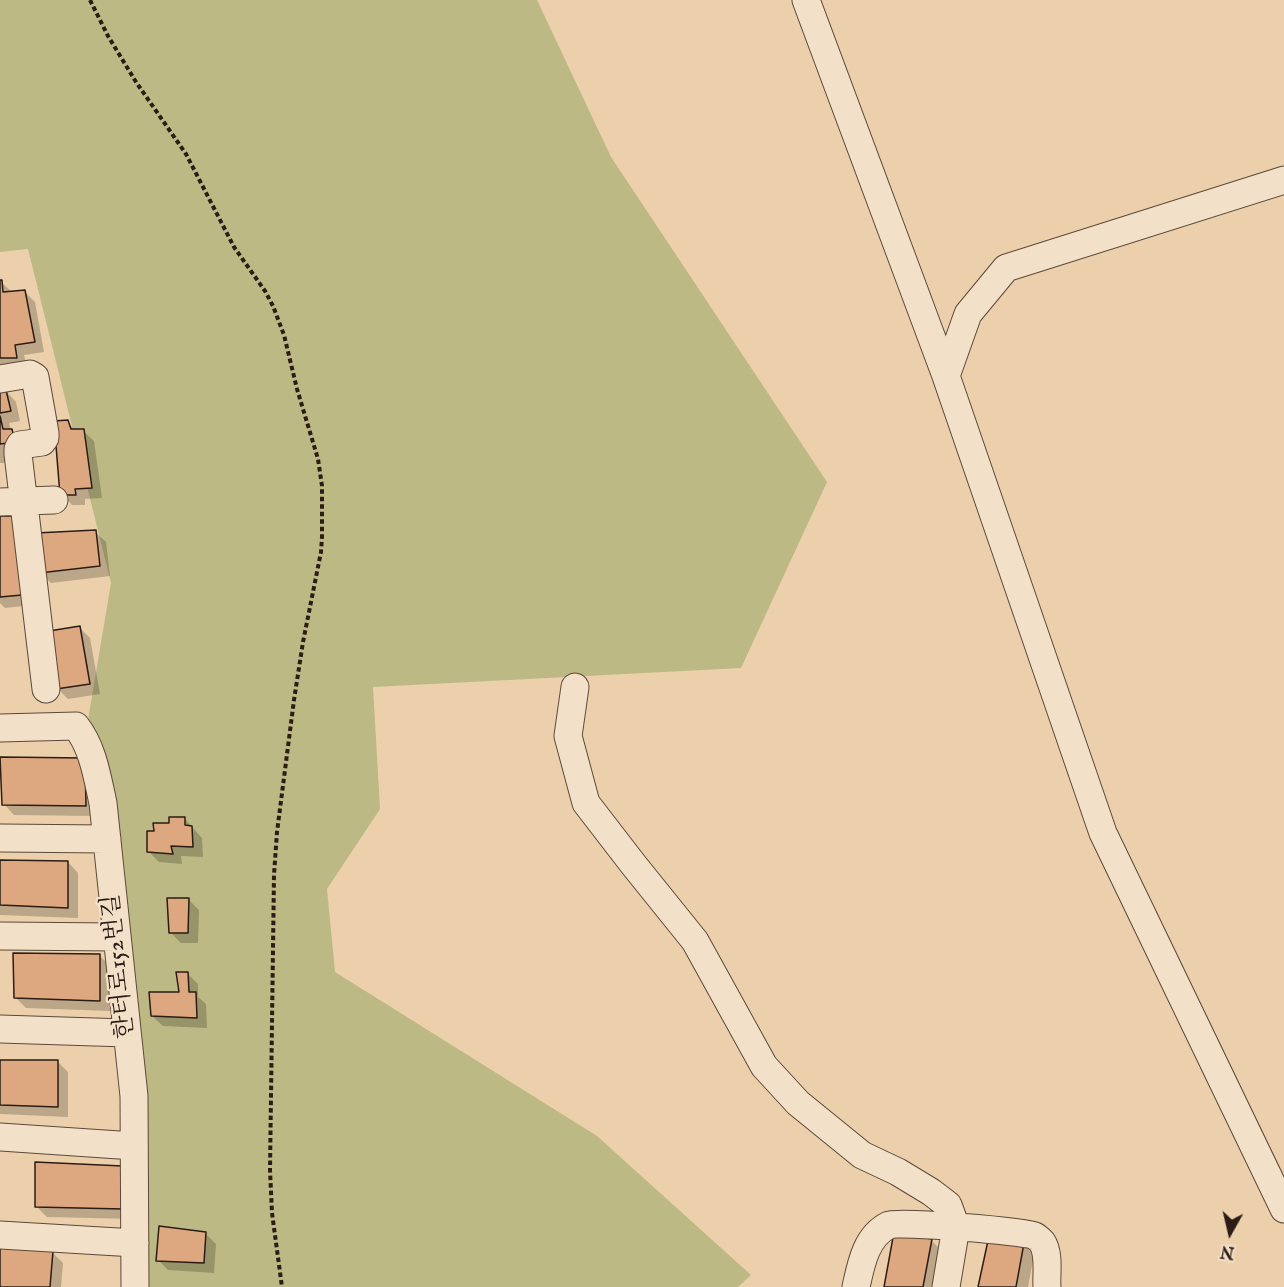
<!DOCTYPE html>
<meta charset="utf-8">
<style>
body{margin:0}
#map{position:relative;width:1284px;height:1287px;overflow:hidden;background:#ebd0ab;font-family:"IM FELL English",serif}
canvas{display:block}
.north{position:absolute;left:1200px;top:1203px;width:60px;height:60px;-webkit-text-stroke:4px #f2e0c8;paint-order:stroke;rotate:188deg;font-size:16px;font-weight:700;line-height:24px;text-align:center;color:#2b1c15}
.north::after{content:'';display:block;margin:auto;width:21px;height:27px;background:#2b1c15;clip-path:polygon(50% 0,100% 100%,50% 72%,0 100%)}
</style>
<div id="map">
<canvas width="1284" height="1287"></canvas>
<div class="north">N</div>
</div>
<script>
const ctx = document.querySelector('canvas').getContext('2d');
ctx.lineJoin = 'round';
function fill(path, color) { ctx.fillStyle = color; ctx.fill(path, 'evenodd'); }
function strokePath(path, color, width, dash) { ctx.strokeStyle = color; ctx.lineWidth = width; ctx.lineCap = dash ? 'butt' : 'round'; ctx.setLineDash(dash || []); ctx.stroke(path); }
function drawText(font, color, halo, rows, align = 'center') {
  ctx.font = font + ' "IM FELL English","Noto Serif KR",serif'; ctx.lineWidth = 4.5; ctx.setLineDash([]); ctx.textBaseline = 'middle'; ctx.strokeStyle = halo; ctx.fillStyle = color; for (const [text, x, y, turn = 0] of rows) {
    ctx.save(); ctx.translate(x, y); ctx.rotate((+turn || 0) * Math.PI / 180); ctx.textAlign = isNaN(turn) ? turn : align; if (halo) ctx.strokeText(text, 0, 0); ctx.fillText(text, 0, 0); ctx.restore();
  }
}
fill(new Path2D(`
 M0 0H537L611 157 827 482 741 668 373 687 380 809 327 889 335 972 597 1136 751 1275 738 1287H136L134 1096 87 726 111 583 28 249 0 252Z`), '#bdb984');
fill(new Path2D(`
 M0 281 12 292H25L35 302 44 352 24 355 27 368 5 369 0 364Z
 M6 391 16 402 20 421 9 423 11 430 22 441 7 463H0V392Z
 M67 422 76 431H83L94 441 102 498 85 499V505H72L62 494Z
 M0 518 32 605 5 608 0 603Z
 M95 532 106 542 110 576 51 583 40 573Z
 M79 627 90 638 100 694 68 699 57 688Z
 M84 760 96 816 14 815 4 804Z
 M184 818 202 838 203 857 181 856 182 864 159 862 149 852 155 833Z
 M0 862H68L78 873V918L0 915Z
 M189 900 199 910 198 943H181L170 932Z
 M99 955 110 966V1011L26 1008 15 997Z
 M187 973 198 984V997L206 1004 207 1028 163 1026 152 1016 180 994Z
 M0 1061 58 1062 68 1072V1117L0 1114Z
 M133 1178V1219L47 1217 37 1207Z
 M205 1233 216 1244 214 1273 168 1270 158 1260Z
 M931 1240 942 1251 935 1287H885Z
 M1024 1244 1034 1255 1028 1287H980Z
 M0 1250 52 1252 63 1263 61 1287H0Z`), '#0003');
const building = new Path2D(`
 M0 280H2L3 292 25 290 35 342 15 345 17 358H0Z
 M6 390 11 411 0 413V391Z
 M0 416 3 429H12L15 442 0 444Z
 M68 420 71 429H84L92 488 75 489 76 495H60L54 421Z
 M0 516H17L22 595 0 597Z
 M96 530 100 566 39 573 36 533Z
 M80 626 90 684 56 689 49 631Z
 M0 757 85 758 86 806 2 805Z
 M169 817H185V825L192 826 193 847 171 846 173 854 147 852V831H154L153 823H169Z
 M0 860 68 861V908L0 905Z
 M167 898H189L188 933H169Z
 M13 953 100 954V1001L14 998Z
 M176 972H188L189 992H196L197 1018 151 1016 149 992H179Z
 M0 1060H58V1107L0 1105Z
 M35 1162 123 1166V1209L35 1207Z
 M159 1226 206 1232 204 1263 156 1261Z
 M894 1232 932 1239 923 1287H884Z
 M989 1236 1024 1243 1016 1287H978Z
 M0 1248 53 1251 50 1287H0Z`);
fill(building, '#dda880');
strokePath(building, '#2b1c15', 1.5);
const minor = new Path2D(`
 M806 0 946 376
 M1284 180 1006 268 968 314 946 376 1103 833 1284 1209
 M0 379 30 374 35 377 45 433V438L42 442 20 445 18 449V454L46 689
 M0 502 54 500
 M575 687 568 736 586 803 633 864 695 941 764 1066 798 1103 862 1155 898 1172 931 1192 948 1205 956 1227 946 1287
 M0 728 76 726C93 748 97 776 103 803L134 1096 135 1287
 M0 838 107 839
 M0 936 117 937
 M0 1029 127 1033
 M0 1137 134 1146
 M0 1235 135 1243
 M856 1287C861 1264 866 1236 889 1225 897 1221 1025 1231 1035 1236 1036 1236 1041 1241 1042 1242 1050 1254 1046 1274 1047 1287`);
strokePath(minor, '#5b493a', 29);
strokePath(new Path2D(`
 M90 0 108 36 136 82 186 154 234 247 265 291 273 306 284 335 297 389 318 459 322 486V537L321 552 303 642 294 700 277 832 274 875 270 1170 272 1213 282 1287`), '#2b1c15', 4, [4.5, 3]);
strokePath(minor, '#f2e0c8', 27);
drawText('24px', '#2b1c15', '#f2e0c8', [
 ["한터로152번길",120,966,-96]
]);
</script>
